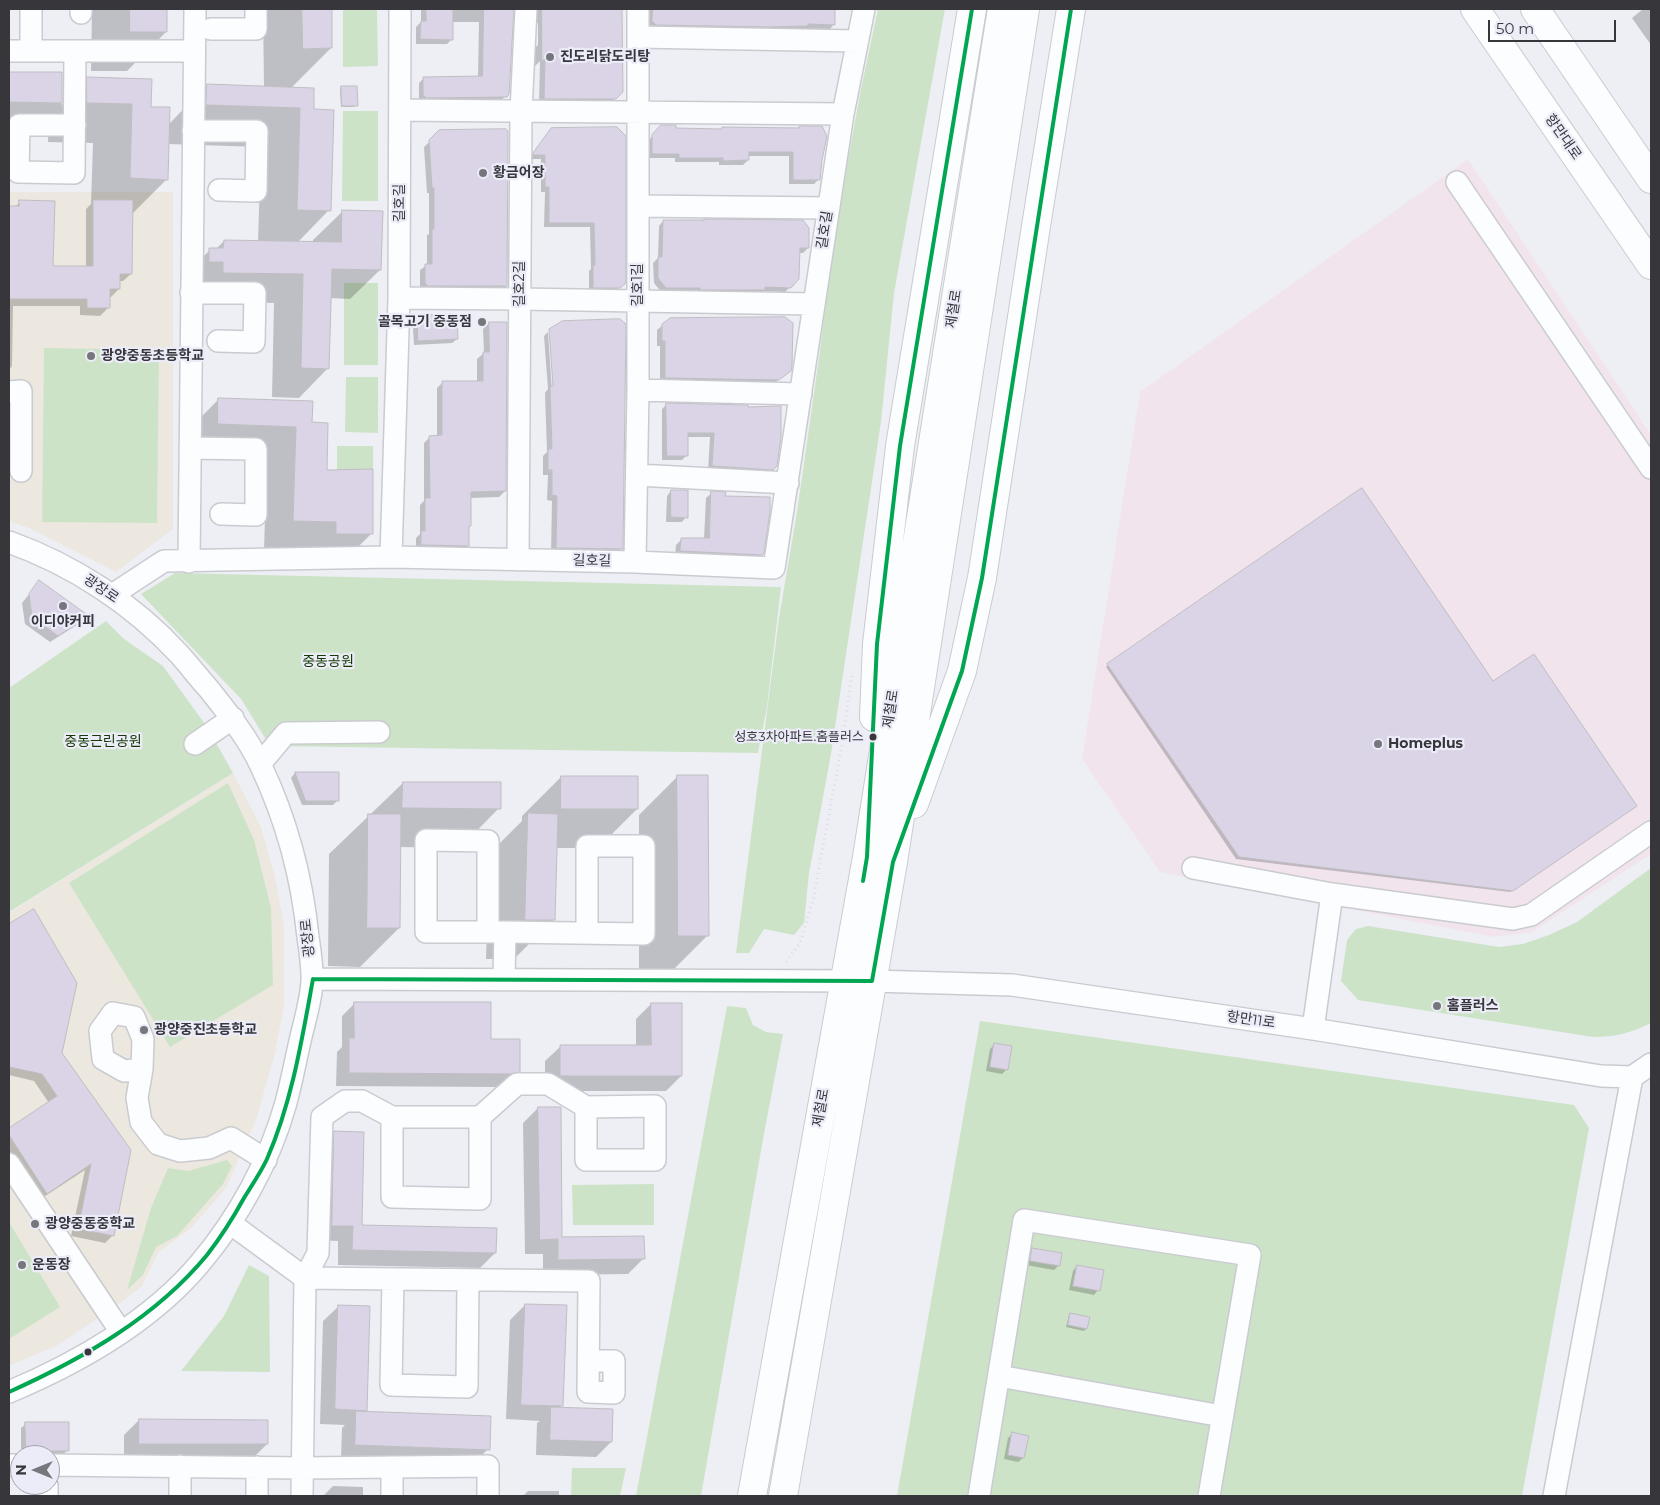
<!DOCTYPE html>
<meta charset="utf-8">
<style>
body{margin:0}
#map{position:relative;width:1660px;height:1505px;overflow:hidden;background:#eeeff5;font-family:Montserrat,sans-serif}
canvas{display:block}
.frame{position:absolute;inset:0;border:10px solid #36363b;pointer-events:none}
.north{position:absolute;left:10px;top:1445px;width:50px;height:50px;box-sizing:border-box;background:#ebecf8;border:1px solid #a3a3ac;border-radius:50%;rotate:270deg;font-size:14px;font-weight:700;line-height:20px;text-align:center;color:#36363b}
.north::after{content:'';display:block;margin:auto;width:18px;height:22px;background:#76777c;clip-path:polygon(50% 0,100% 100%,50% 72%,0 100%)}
.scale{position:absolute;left:1488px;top:20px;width:128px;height:22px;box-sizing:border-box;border:2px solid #36363b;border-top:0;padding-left:6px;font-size:15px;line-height:18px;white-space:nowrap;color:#36363b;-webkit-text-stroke:4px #ebecf8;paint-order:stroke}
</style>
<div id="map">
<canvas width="1660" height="1505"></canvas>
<div class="frame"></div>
<div class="north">N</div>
<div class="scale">50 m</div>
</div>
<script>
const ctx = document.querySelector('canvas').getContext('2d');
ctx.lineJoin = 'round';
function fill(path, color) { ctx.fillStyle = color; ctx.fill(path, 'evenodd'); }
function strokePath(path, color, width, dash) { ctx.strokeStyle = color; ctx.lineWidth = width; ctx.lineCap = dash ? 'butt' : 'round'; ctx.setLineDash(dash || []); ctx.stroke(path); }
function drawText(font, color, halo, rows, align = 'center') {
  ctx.font = font + ' Montserrat,"Noto Sans KR",sans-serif'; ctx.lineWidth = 4.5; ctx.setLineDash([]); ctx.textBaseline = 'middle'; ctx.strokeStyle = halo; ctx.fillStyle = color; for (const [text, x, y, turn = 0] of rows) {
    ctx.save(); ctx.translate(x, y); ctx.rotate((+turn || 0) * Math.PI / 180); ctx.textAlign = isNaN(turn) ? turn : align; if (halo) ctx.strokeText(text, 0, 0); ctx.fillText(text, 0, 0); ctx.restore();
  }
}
fill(new Path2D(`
 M1468 159 1651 435V854L1532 932 1493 937 1160 872 1082 759 1140 392Z`), '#f1e4ed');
fill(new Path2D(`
 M9 192H173V529L116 572 31 529 9 521Z
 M233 773 261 827 275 877 284 926V1006L275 1053 256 1120 226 1188 191 1228 158 1253 142 1286 115 1307 56 1346 9 1366V913Z`), '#ece8df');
fill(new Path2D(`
 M343 9H377L378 66 343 67Z
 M878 9H945L894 293 881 422 831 754 809 873 804 923 794 935 764 929 749 953H736L779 618 797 512 819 358 835 230 861 89Z
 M343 111H378V201H342Z
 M344 283H378V365H344Z
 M44 348 159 350 157 523 42 522Z
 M346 377H378V433L345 432Z
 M337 446H373V469L337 470Z
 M175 573 781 587 767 707 758 753 270 746 241 699 141 594Z
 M106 621 124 639 163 666 207 727 233 773 9 912V688Z
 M228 783 254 840 271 908 273 985 170 1047 69 883Z
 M1651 868V1023C1630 1033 1617 1037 1593 1037L1358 1000 1341 981 1347 940 1356 929 1368 926 1499 947 1523 944 1549 935 1577 922Z
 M727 1006 746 1008 753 1025 766 1032 783 1034 763 1139 701 1496H636Z
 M980 1021 1574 1105 1589 1128 1522 1496H897Z
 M227 1160 232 1166 223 1184 177 1236 156 1247 143 1275 127 1290 151 1208 168 1168 188 1171Z
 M654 1184V1225H573L572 1185Z
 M9 1222 60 1307 9 1339Z
 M249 1265 269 1276 270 1372 181 1371 224 1316Z
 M572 1468H626L620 1496H571Z`), '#cde3c8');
fill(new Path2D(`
 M92 9H166V32L127 71H91Z
 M263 9H331V48L291 88 313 110 329 210 297 243H313V240L343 211 380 270 350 299 330 298 328 368 299 398 272 397 274 303 194 301V291L180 290V279L210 250H215L224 241 258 242 261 147 168 144 167 179 131 215V274L123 281H119V289L111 297H108V308L100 316 80 315V306H13L12 366 9 370V207H15L20 202 52 267H86V209L91 204 93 143 48 142 49 115 9 141V73H61V105L88 78 150 108 169 124 207 85 264 87Z
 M421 9H512L508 94 500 101 419 100V83L424 78 478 77 479 22H452V39L447 44H416V27L421 22Z
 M532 9H621L622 91 609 104 539 103 540 61 531 70 532 50 538 45V23H534Z
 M649 9H834V24L830 29 764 30 651 29 648 26Z
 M1643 9H1651V45L1632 18Z
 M342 87 356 105 354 107H341L340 89Z
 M661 127 674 130 720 131 723 128 797 129 799 127 821 160 819 179 814 184H789V156H747L748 160 743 165H719V162H675V158H648V141Z
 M552 129 624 282 614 292H589V271L591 269 590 227H544L545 192H541V159H529Z
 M440 132 506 286 501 291 420 289V270L427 265V235L429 234V193H427L424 147Z
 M663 221 808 248 803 253H798L790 287 785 292 763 291 759 295 662 293 654 283 653 263 658 258 659 226Z
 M489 323 505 491 499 497 470 498 468 546 462 552 416 551V538L420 534V505L424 501V443L430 437H437V388L443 382H477V359L484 353 483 329Z
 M418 324 457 339 452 343 414 345 413 329Z
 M663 325 790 371 773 384 660 383V346H657V330Z
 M548 332 552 392 621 549 616 554 551 553 552 501 547 500 548 475H543V456L547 452 545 393 548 389 544 336Z
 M219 399 311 424 325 471 371 534 342 563 264 550 267 456 188 453 189 429Z
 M667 404 776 465 767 474 708 471 710 437H686V456L682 460H662V409Z
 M671 491 686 517 682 522H666L667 496Z
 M712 493 724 497 762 553 755 560 675 557 676 545 682 539H704L706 498Z
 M39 582 87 616 80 623 50 642 25 624 22 603Z
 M1108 665 1493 683 1633 808 1510 892 1236 859 1106 667Z
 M295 773H337V801L333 805H302L291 778Z
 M678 776 707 936 668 975H639V815Z
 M561 777 637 809 598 848H555L553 920 514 959H486L489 854 522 821V816Z
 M403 783 499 808 460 848 400 847 399 928 360 967 328 966 329 854Z
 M33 911 61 1053 130 1150 112 1236 105 1243 71 1236 85 1170 39 1200 9 1154V1129L49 1103 34 1081 9 1075V926Z
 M355 1003 490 1040 518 1071 505 1084 496 1087 336 1086 337 1052 342 1047V1016Z
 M651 1004 681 1076 666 1091H545V1061L561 1046H636V1019Z
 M995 1044 1007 1069 1002 1074 986 1071 990 1049Z
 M538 1108 561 1238 644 1258 628 1274 543 1275V1254H525L523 1123Z
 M335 1133 361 1226 495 1253 480 1268 338 1265V1241L317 1240 319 1148Z
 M1033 1249 1059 1265 1054 1270 1026 1265 1028 1254Z
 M1077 1266 1098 1290 1094 1295 1069 1290 1073 1271Z
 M525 1305 561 1406 559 1408 611 1442 596 1457 536 1455 537 1423 540 1421 506 1419 510 1320Z
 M339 1306 366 1410 363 1413 488 1449 473 1464 341 1460 342 1428 345 1425 320 1424 323 1321Z
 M1071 1314 1086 1329 1084 1331 1066 1327 1069 1316Z
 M139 1420 267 1444 252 1459H124V1435Z
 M26 1424 67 1450 63 1455H21V1428Z
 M1013 1434 1023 1458 1018 1462 1004 1459 1008 1438Z
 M333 1486 363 1487V1496H323Z
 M528 1491H559V1496H523Z`), '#0003');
const building = new Path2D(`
 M130 9H167V32H130Z
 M302 9H332V48L303 49Z
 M426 9H453V40L420 39 421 21H426Z
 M484 9H514L509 94 507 97 426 98 423 95V77L482 76Z
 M542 9H622L623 92 616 99H544L545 59 542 61Z
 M653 9H835V25L808 24V26L769 27 656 25 652 21Z
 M9 72H62V103L9 102Z
 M87 77 152 79 151 107H170L168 180 130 178 132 104 87 103Z
 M207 84 314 88V109L334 110 331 211 297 210 300 108 206 105Z
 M341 86H357L358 106H342Z
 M661 125H676V128L722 129V127L799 128V126H822L827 136 822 160 820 180H793V152H749V160L723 161V158H679V154H652V135Z
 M617 127 626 136V283L620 288H593V265H595L594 223H549V187H545V155H533V153L551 128Z
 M506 129 508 131 507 286H428L425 283V264H432V229H434V188H432L429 140 439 130Z
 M19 200 55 201 53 266H93V200H133L132 274H120V289H110V308H87V299H9V206H19Z
 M342 210 383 211 381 270 332 269 329 369 301 368 303 274 223 273V262H209V248H223L224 240 341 242Z
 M704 219 803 220 809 228V248H800L799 279 791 288 765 287V290H700V288H666L658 278V257H662L663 220H704Z
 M457 314 458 339 418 341 417 323 430 315Z
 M785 317 793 323 792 366 791 371 779 380 665 378V341H662V324L670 318Z
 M620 319 626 324 623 549 556 548 557 496 552 495V470H548V449H552L550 386H553L549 329 562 321Z
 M489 322H507L506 491 471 492V526H469V546L421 545V531H425V498H430L429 436 442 435V381H483V352H489Z
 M218 398 313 401 312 422 328 423 327 470 373 469V534H336V522L293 521 296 427 218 424Z
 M666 403 748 405V407L781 406V437L777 466 773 470 712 466 714 433H688V456H667Z
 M1362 488 1493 681 1534 654 1637 806 1513 891 1239 857 1107 664Z
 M671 490H688V518L671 517Z
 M711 491 726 492 725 496 770 497V512L764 553 762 555 680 551 681 538H709Z
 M39 580 89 616 58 636 32 617 29 594Z
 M295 772H339V801H306Z
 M677 775H708L709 936H678Z
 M561 776H638V809H561Z
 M403 782H501V809L402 808Z
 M528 813 558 814 555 920H525Z
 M368 814H401L400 928H367Z
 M34 909 77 983 62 1053 131 1150 114 1236 78 1229 91 1164 47 1194 9 1135V1128L57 1096 42 1074 9 1067V924Z
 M354 1002H491V1039H520V1072L510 1074 349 1073V1038H354Z
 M651 1003H682V1076H560V1045H651Z
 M994 1043 1012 1046 1008 1070 990 1067Z
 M538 1107H561L562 1237 644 1236 645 1259 558 1260V1239L540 1240Z
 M334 1131 364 1132 362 1225 497 1228 496 1253 352 1250 353 1226H332Z
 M1032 1248 1062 1253 1060 1266 1030 1261Z
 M1077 1265 1104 1270 1100 1291 1073 1286Z
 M525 1304 567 1305 563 1406 521 1405Z
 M338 1305 370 1306 367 1411 335 1409Z
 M1070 1313 1090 1317 1087 1329 1068 1325Z
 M551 1407 613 1409 612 1442 550 1440Z
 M356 1411 491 1416 490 1450 355 1445Z
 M139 1419 268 1420V1444H139Z
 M25 1422H69V1451H26Z
 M1012 1432 1029 1436 1024 1458 1008 1455Z`);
fill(building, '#dbd3e6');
strokePath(building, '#bebec2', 1);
const minor = new Path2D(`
 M81 9V13
 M400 9 399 298 391 557 635 562 774 568 843 114 864 9
 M211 29H256V9
 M638 37 857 41
 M9 51H194
 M31 51V9
 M400 110 843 114
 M75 125H19L18 172 74 173 75 51
 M193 131H257L256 191 219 190
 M1457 182 1651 468
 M638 206 829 208
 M191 293H255L254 342 218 341
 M399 298 520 299 814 304
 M638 390 801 394
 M9 392 21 391V471
 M190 448 256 449V515L221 514
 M637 475 788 483
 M9 542C73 565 133 604 179 654 189 665 198 677 208 688 228 713 248 738 261 766 287 821 302 877 308 937 310 950 312 963 312 976 313 994 304 1023 300 1041 295 1063 291 1085 285 1106 269 1162 238 1218 201 1262 153 1320 78 1363 9 1392
 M518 560 521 111 526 9
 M189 562 195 9
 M635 562 638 390V9
 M112 595 164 561 391 557
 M195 744 233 718
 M260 764 286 733 379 732
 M1193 868 1332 894 1513 919 1531 915 1651 832
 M488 932V841L426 840V932H505L504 979
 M505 932 644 934V846H587V933
 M313 979 872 981 1012 985 1313 1029 1601 1076 1632 1077 1651 1064
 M1313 1029 1332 894
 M142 1069 124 1071 103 1059 100 1031 113 1013 134 1017 143 1039 142 1069 137 1098 141 1122 158 1144 180 1151 209 1148 231 1138 266 1160
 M480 1117 517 1084H548L586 1107 655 1106V1160H586V1107
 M9 1164 121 1332
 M230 1223 305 1278 589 1281 588 1392 614 1393V1361H588
 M393 1279 391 1385 467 1387 468 1280
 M999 1376 1222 1416
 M9 1465H20
 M50 1465 302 1468 488 1466V1496
 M47 1485V1496
 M180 1496V1466
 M257 1496V1467
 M302 1496 305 1278 318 1253 322 1117 345 1101H362L392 1117H480V1199L392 1197V1117
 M392 1496V1467
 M979 1496 1024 1220 1250 1255 1209 1496
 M1554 1496 1632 1077`);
const major = new Path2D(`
 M1475 9 1651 265
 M1535 9 1651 179
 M874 717 877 644 900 446 972 9
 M914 804 962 671 982 578 1036 226 1071 9
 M752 1496 867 857 1002 9
 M783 1496 893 862 1025 9`);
strokePath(minor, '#cacbd0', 24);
strokePath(major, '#cacbd0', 30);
strokePath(new Path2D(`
 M786 962 800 943 813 900 842 745 852 673`), '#dbdbde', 3, [1, 4]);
strokePath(minor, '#fcfdfe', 21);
strokePath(major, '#fcfdfe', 28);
strokePath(new Path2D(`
 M863 881 867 857 877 644 900 446 972 9
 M313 979 872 981 893 862 962 671 982 578 1071 9
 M9 1392C82 1359 155 1318 207 1255 221 1237 233 1218 244 1198 252 1185 261 1172 267 1159 292 1102 302 1039 313 979`), '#00a651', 4);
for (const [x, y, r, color] of [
 [550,57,5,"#76777c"],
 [483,173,5,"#76777c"],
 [482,322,5,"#76777c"],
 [91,356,5,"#76777c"],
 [63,606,5,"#76777c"],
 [873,737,4.5,"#36363b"],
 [1378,744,5,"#76777c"],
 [1437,1006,5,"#76777c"],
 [144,1030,5,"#76777c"],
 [35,1224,5,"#76777c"],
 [22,1265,5,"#76777c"],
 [88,1352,4.5,"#36363b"]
]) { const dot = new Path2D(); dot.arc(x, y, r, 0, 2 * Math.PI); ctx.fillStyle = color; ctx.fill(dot); strokePath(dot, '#ebecf8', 2); }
drawText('13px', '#36363b', '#ebecf8', [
 ["성호3차아파트.홈플러스",864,737]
], 'right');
drawText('bold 14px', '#36363b', '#ebecf8', [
 ["진도리닭도리탕",560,57],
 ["황금어장",493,173],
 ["골목고기 중동점",472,322,"right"],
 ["광양중동초등학교",101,356],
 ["이디야커피",63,622,"center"],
 ["Homeplus",1388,744],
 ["홈플러스",1447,1006],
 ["광양중진초등학교",154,1030],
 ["광양중동중학교",45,1224],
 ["운동장",32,1265]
], 'left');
drawText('14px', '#36363b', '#ebecf8', [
 ["항만대로",1563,137,55],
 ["길호길",400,203,-90],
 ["길호길",825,230,-81],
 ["길호2길",520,284,-90],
 ["길호1길",638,285,-90],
 ["제철로",954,309,-81],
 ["길호길",592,561,1],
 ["광장로",101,589,34],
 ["제철로",891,709,-81],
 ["광장로",308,938,-96],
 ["항만11로",1251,1020,8],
 ["제철로",821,1108,-80]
]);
drawText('14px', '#143a01', '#ebecf8', [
 ["중동공원",328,662],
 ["중동근린공원",103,742]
]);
</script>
